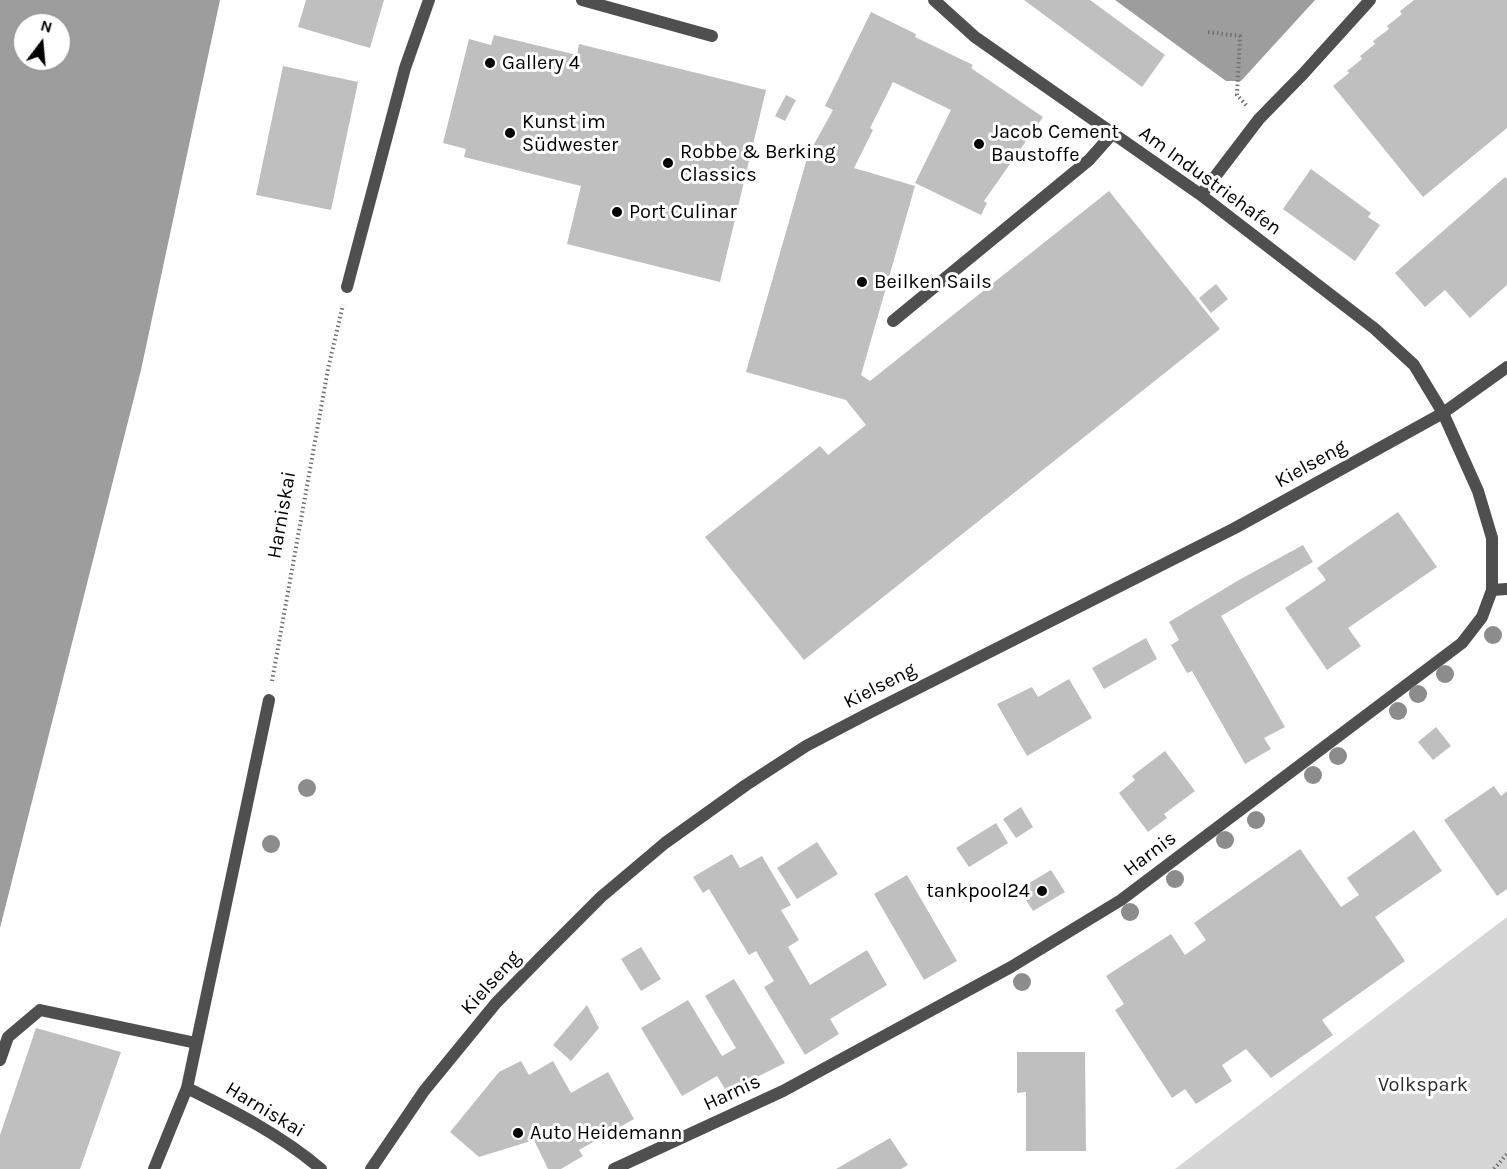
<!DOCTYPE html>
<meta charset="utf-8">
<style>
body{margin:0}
#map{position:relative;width:1507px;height:1169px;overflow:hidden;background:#fff;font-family:Karla,sans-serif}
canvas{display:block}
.north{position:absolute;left:12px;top:12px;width:60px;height:60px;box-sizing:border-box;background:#fff;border:2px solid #999;border-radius:50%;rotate:16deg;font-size:16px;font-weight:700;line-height:24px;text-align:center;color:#000}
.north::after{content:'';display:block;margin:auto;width:21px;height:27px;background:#000;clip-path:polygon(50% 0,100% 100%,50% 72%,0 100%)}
</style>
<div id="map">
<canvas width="1507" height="1169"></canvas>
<div class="north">N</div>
</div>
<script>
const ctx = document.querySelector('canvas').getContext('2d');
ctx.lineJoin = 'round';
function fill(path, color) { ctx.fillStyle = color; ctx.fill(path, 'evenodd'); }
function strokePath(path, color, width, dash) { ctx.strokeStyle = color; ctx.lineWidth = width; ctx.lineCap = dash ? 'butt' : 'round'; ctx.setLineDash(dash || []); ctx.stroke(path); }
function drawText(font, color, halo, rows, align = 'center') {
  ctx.font = font + ' Karla,sans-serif'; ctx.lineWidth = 6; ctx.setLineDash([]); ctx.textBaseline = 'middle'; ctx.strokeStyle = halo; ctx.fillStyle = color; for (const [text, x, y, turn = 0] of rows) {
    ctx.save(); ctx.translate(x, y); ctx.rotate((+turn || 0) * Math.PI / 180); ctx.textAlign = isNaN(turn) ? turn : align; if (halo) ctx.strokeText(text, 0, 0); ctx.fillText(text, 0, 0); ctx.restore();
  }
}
fill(new Path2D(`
 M1507 917V1169H1175Z`), '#d6d6d6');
fill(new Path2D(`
 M0 0H220L141 370 0 928ZM24 24H60V60H24Z
 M1115 0H1315L1241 81H1226Z`), '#9d9d9d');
fill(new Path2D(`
 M306 0H384L370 48 298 27Z
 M1024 0H1090L1165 55 1142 87Z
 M1414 0H1507V128L1423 197 1333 86 1349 73 1347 71 1362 59 1360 56 1375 44 1373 41 1389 29 1387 26 1402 14 1400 11Z
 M871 12 916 34 915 37 973 65 971 68 1043 117 984 201 987 203 981 215 915 183 951 110 893 82 870 128 873 130 854 168 915 186 861 375 870 381 1109 191 1220 329 804 660 705 537 820 446 828 455 866 425 846 400 746 372 808 155 833 110 825 106Z
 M494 35 577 55 579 44 766 90 720 282 567 244 581 186 464 157 466 149 443 143 469 39 491 45Z
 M283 66 358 82 331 210 256 195Z
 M786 95 796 100 785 121 775 116Z
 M1311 169 1371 213 1368 217 1380 225 1355 261 1283 209Z
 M1505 177 1507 179V285L1470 318 1445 290 1425 307 1395 273Z
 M1216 284 1228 299 1211 313 1199 298Z
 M1398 512 1437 567 1348 628 1361 646 1327 670 1285 608 1326 580 1317 568Z
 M1303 545 1313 562 1221 616 1285 727 1264 738 1271 749 1245 764 1192 671 1187 673 1171 645 1179 640 1169 622 1239 580Z
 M1146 638 1157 659 1104 689 1092 668Z
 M1069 679 1092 718 1027 756 997 704 1032 687 1038 697Z
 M1436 727 1451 746 1433 760 1418 742Z
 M1165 751 1195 791 1164 814 1167 818 1148 832 1119 793 1135 780 1132 776Z
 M1494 786 1501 796 1507 791V889L1497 896 1444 820Z
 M1021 807 1033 827 1016 838 1003 819Z
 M996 823 1008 843 969 867 956 848Z
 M1414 830 1442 871 1375 917 1405 961 1322 1020 1333 1035 1271 1078 1246 1049 1222 1065 1232 1081 1196 1104 1185 1089 1172 1098 1115 1010 1124 1004 1106 976 1171 934 1185 955 1206 940 1194 923 1300 849 1341 907 1359 895 1347 878Z
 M817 842 838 874 797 899 777 868Z
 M732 854 740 868 762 856 791 905 781 910 799 940 788 947 810 985 867 950 887 985 830 1019 839 1034 805 1055 764 987 774 981 756 951 749 955 709 889 703 893 693 877Z
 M1051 870 1065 892 1033 911 1019 889Z
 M907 875 957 961 924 980 874 894Z
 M641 947 661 979 641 991 621 959Z
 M734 979 785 1063 727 1092 717 1076 682 1096 641 1028 688 1000 722 1056 736 1048 705 996Z
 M587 1005 599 1028 571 1061 553 1045Z
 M36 1028 121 1052 80 1169H0V1135Z
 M1017 1052H1085L1086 1151H1026V1092L1017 1093Z
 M521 1061 529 1075 553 1061 571 1093 608 1072 634 1119 579 1150 583 1156 561 1169H548L534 1140 479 1157 450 1132 499 1072Z
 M890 1138 908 1165 901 1169H836Z`), '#bfbfbf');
strokePath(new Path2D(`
 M1208 32 1240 36 1237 95 1247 106
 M272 681 328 369 343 305
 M1494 1169 1507 1154`), '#717171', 4, [1.5, 3]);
strokePath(new Path2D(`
 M582 0 712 36
 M934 0 975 37 1201 195 1375 329 1414 365 1443 413
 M1201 195 1259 119 1303 74 1370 0
 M347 287 405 68 429 0
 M893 321 1089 160 1113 133
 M1492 590 1507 589
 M0 1060 8 1037 40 1010 196 1043
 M187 1088C234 1111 281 1135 321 1169
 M154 1169 187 1088 269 700`), '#4f4f4f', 12);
strokePath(new Path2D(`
 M614 1169 783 1091 1011 967 1121 900 1462 643 1482 617 1492 590V538L1478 491 1443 413`), '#4f4f4f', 12);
strokePath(new Path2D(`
 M371 1169 424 1091 496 1003 541 957 601 897 665 843 746 785 806 746 869 713 1235 528 1443 413 1507 367`), '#4f4f4f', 12);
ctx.fillStyle = '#8c8c8c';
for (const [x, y] of [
 [1493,635],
 [1445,674],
 [1418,694],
 [1398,711],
 [1338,756],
 [1313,775],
 [307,788],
 [1256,820],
 [1225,840],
 [271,844],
 [1175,879],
 [1130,912],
 [1022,982]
]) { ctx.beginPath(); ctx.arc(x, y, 9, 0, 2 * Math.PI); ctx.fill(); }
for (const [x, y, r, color] of [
 [490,63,6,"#000"],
 [510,133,6,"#000"],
 [979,144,6,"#000"],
 [668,163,6,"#000"],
 [617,212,6,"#000"],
 [862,282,6,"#000"],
 [1042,891,6,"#000"],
 [518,1133,6,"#000"]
]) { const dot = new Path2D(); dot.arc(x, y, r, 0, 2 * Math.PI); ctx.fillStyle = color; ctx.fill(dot); strokePath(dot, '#fff', 2); }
drawText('20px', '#000', '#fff', [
 ["Gallery 4",502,63],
 ["Kunst im",522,122],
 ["Südwester",522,145],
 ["Jacob Cement",991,132],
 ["Baustoffe",991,155],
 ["Robbe & Berking",680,152],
 ["Classics",680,175],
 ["Port Culinar",629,212],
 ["Beilken Sails",874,282],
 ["tankpool24",1030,891,"right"],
 ["Auto Heidemann",530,1133]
], 'left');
drawText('20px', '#000', '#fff', [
 ["Am Industriehafen",1210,181,36],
 ["Kielseng",1311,464,-29],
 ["Harniskai",282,515,-80],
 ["Kielseng",880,686,-27],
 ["Harnis",1150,854,-37],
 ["Kielseng",491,983,-48],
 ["Harnis",732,1093,-25],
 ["Harniskai",265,1110,31]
]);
drawText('20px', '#2d2d2d', '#fff', [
 ["Volkspark",1423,1085]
]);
</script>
